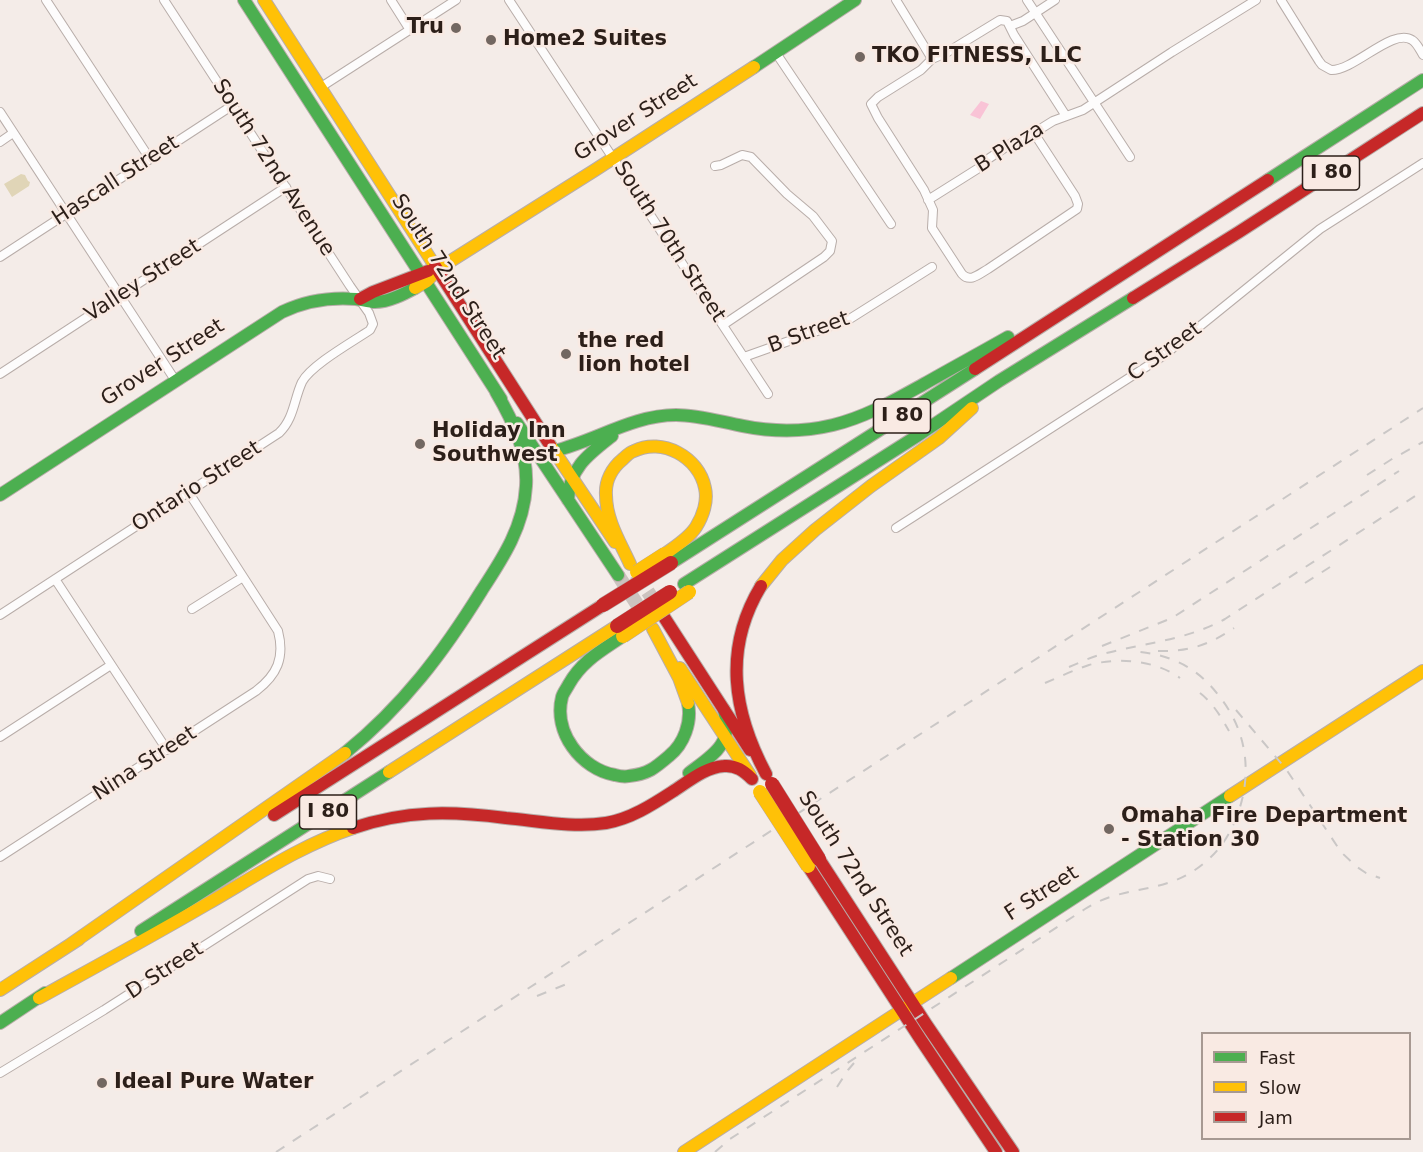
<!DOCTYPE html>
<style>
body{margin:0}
#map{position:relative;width:1423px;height:1152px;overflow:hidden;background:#f4ece8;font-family:"DejaVu Sans",sans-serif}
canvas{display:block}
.legend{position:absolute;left:1201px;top:1032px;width:210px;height:108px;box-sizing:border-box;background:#f9eae3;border:2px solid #a79992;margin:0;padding:8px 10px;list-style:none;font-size:18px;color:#2c1f19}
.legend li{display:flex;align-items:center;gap:12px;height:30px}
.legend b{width:30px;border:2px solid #a79992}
</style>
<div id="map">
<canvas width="1423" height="1152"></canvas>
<ul class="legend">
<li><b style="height:8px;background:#4caf50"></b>Fast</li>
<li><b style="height:8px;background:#ffc107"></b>Slow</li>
<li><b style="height:8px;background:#c62828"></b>Jam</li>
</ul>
</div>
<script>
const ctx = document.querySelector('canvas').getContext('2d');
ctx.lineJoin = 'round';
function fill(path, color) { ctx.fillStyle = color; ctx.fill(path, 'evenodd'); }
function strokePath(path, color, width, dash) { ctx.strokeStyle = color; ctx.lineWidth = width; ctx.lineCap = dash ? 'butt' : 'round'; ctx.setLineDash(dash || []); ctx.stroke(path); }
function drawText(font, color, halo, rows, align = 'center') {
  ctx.font = font + ' "DejaVu Sans",sans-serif'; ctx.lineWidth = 5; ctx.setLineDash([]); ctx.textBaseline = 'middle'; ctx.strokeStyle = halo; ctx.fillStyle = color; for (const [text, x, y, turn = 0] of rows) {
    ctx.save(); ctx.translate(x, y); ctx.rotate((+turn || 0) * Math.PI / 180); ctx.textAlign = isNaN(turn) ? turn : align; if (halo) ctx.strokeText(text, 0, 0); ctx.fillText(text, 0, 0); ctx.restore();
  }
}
fill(new Path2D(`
 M21 174 25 175 28 181 30 182 29 186 12 197 4 184Z`), '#e0d5b7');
fill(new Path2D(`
 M981 101 989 104 980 119 970 115Z`), '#f9c3d6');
strokePath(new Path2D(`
 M636 574 660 610
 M618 575 646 618`), '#ccc3bf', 14, [14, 7]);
const street = new Path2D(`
 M46 0 150 159
 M391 0 410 30
 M509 0 768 394
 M896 0 932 59
 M1027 0 1130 157
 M1281 0 1319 61 1322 65 1331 70C1354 71 1393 27 1412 40 1417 43 1420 50 1423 55
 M1010 26 1023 21 1055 0
 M776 53 891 224
 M321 87 456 0
 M0 112 175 380
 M1034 133 1075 196 1078 204 1077 209 988 269C979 274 970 283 962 274L932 228 933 210 924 190 878 118 871 104 878 97 921 70 932 59 946 53 1000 20 1007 21 1014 35 1066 116
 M0 142 13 133
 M715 166 721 165 742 155 751 157 787 194 813 216 832 241 830 251 824 257 723 325
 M928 200 982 166 985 161 1015 141H1021L1053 121 1083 110 1172 52 1256 0
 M0 257 233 105
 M744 357 848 320 932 267
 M0 374 286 187
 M896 528 1163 356 1320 229 1423 163
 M55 579 167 750
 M192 609 243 577
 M0 615 279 433C294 419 294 399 302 382 311 365 354 341 370 330L373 324 369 313 350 286 164 0
 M0 737 111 665
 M0 857 256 691C277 675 285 658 278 631L189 493
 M0 1073 104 1010 308 879 318 876 330 879`);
const fast = new Path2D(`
 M244 0 501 399
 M754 67 855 0
 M1268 180 1423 80
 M517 423 618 575
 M554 451C595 441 633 415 676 415 699 415 721 422 743 426 773 432 804 432 833 425 866 417 895 400 924 384 952 368 980 353 1008 337
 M0 495 282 312C305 301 331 297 356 299 363 300 369 302 375 302 389 302 404 294 415 288
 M568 500C569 468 589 454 612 436
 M671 563 975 369
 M684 584 917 436 999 381 1133 298
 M623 636C601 651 582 661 569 684 567 688 563 693 562 697 553 732 581 769 615 775 619 776 624 777 629 776 648 774 655 768 669 756 684 744 692 722 688 703
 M345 753C403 706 443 653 482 590 503 558 524 526 526 486 528 452 513 421 496 392
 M689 773C713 755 734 744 724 710
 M141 931 389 772
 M951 978 1230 796
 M0 1023 45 993`);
const slow = new Path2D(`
 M264 0 435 266
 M415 288 427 281 438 269 595 170 754 67
 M550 445 615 542
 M630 564C620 542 606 520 606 495 605 481 612 468 623 459 626 456 630 452 634 451 662 437 699 457 705 488 708 501 703 516 696 527 689 538 676 546 665 554
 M761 586 782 560 815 530 871 486 939 438 972 408
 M653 629 679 678 688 703
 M680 668 750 775
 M389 772 617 626
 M1230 796 1423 671
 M71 944 345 753
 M0 990 79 939
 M39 998C95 967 152 936 207 904 254 877 301 845 353 828
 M684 1152 951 978`);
const jam = new Path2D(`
 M435 266 550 445
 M1133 298 1239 232 1423 113
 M360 299 373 292 428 271
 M975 369 1268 180
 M761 586C723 649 733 712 766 774
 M664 617 750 750
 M274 815 603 605
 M353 828C407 810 451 811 506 818 539 821 574 828 606 823 630 819 652 805 672 792 688 782 705 767 724 766 736 765 744 771 752 779
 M819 859 926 1024 1013 1152
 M808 866 921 1040 996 1152`);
strokePath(street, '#b8ada9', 10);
strokePath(fast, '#b8ada9', 14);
strokePath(slow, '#b8ada9', 14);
strokePath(jam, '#b8ada9', 14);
strokePath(street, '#fdfcfc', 8);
strokePath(fast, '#4caf50', 12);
strokePath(slow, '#ffc107', 12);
strokePath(jam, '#c62828', 12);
strokePath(new Path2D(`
 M1367 475 1392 459 1423 442
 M1305 583 1330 567
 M1102 646 1172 618 1399 471
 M1158 651C1188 652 1209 645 1234 628
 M1069 667C1079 663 1089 658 1099 655 1142 643 1185 641 1225 619L1423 491
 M1045 683C1059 677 1074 670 1089 665 1118 657 1155 660 1180 678
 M1200 693C1213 703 1221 717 1229 731
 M1236 710 1286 769 1341 852 1357 867 1366 873 1380 878
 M537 996 569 983
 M837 1087 848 1070 854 1063
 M276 1152 1423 408
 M715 1152 730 1139 1085 909C1093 904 1101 900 1110 897 1145 886 1172 889 1203 864 1222 849 1233 830 1240 807 1252 768 1245 728 1219 696 1207 680 1192 667 1173 660 1160 654 1147 653 1133 651`), '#cac7c6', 2, [10, 10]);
const slowBridge = new Path2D(`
 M637 572 665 554
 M623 636 689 592
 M760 792 808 866`);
const jamBridge = new Path2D(`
 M603 605 671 563
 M617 626 670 592
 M772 784 819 859`);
strokePath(slowBridge, '#b8a8a6', 15, []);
strokePath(jamBridge, '#b8a8a6', 15, []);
strokePath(slowBridge, '#ffc107', 14);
strokePath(jamBridge, '#c62828', 14);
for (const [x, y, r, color] of [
 [456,28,6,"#726761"],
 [491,40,6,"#726761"],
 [860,57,6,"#726761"],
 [566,354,6,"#726761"],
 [420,444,6,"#726761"],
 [1109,829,6,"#726761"],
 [102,1083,6,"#726761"]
]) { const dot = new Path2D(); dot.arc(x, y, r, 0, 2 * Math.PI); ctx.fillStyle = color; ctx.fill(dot); strokePath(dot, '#f9eae3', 2); }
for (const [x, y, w] of [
 [1331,173,57],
 [902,416,57],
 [328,812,57]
]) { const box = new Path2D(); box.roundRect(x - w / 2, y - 17, w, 34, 4.5); ctx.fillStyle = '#f9eae3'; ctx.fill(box); strokePath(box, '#2c1f19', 1.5); }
drawText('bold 20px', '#2c1f19', null, [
 ["I 80",1331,173],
 ["I 80",902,416],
 ["I 80",328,812]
]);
drawText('bold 21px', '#2c1f19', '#f9eae3', [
 ["Tru",444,28,"right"],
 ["Home2 Suites",503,40],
 ["TKO FITNESS, LLC",872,57],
 ["the red",578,342],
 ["lion hotel",578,366],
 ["Holiday Inn",432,432],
 ["Southwest",432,456],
 ["Omaha Fire Department",1121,817],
 ["- Station 30",1121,841],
 ["Ideal Pure Water",114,1083]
], 'left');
drawText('21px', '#2c1f19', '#f9eae3', [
 ["Grover Street",636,118,-33],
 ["B Plaza",1010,148,-32],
 ["South 72nd Avenue",273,168,57],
 ["Hascall Street",116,181,-33],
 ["South 70th Street",669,242,57],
 ["South 72nd Street",448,277,57],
 ["Valley Street",143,281,-33],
 ["B Street",809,333,-20],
 ["C Street",1165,352,-36],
 ["Grover Street",163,363,-33],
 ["Ontario Street",197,487,-33],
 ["Nina Street",145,764,-33],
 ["South 72nd Street",855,874,57],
 ["F Street",1042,894,-33],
 ["D Street",165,971,-33]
]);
</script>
